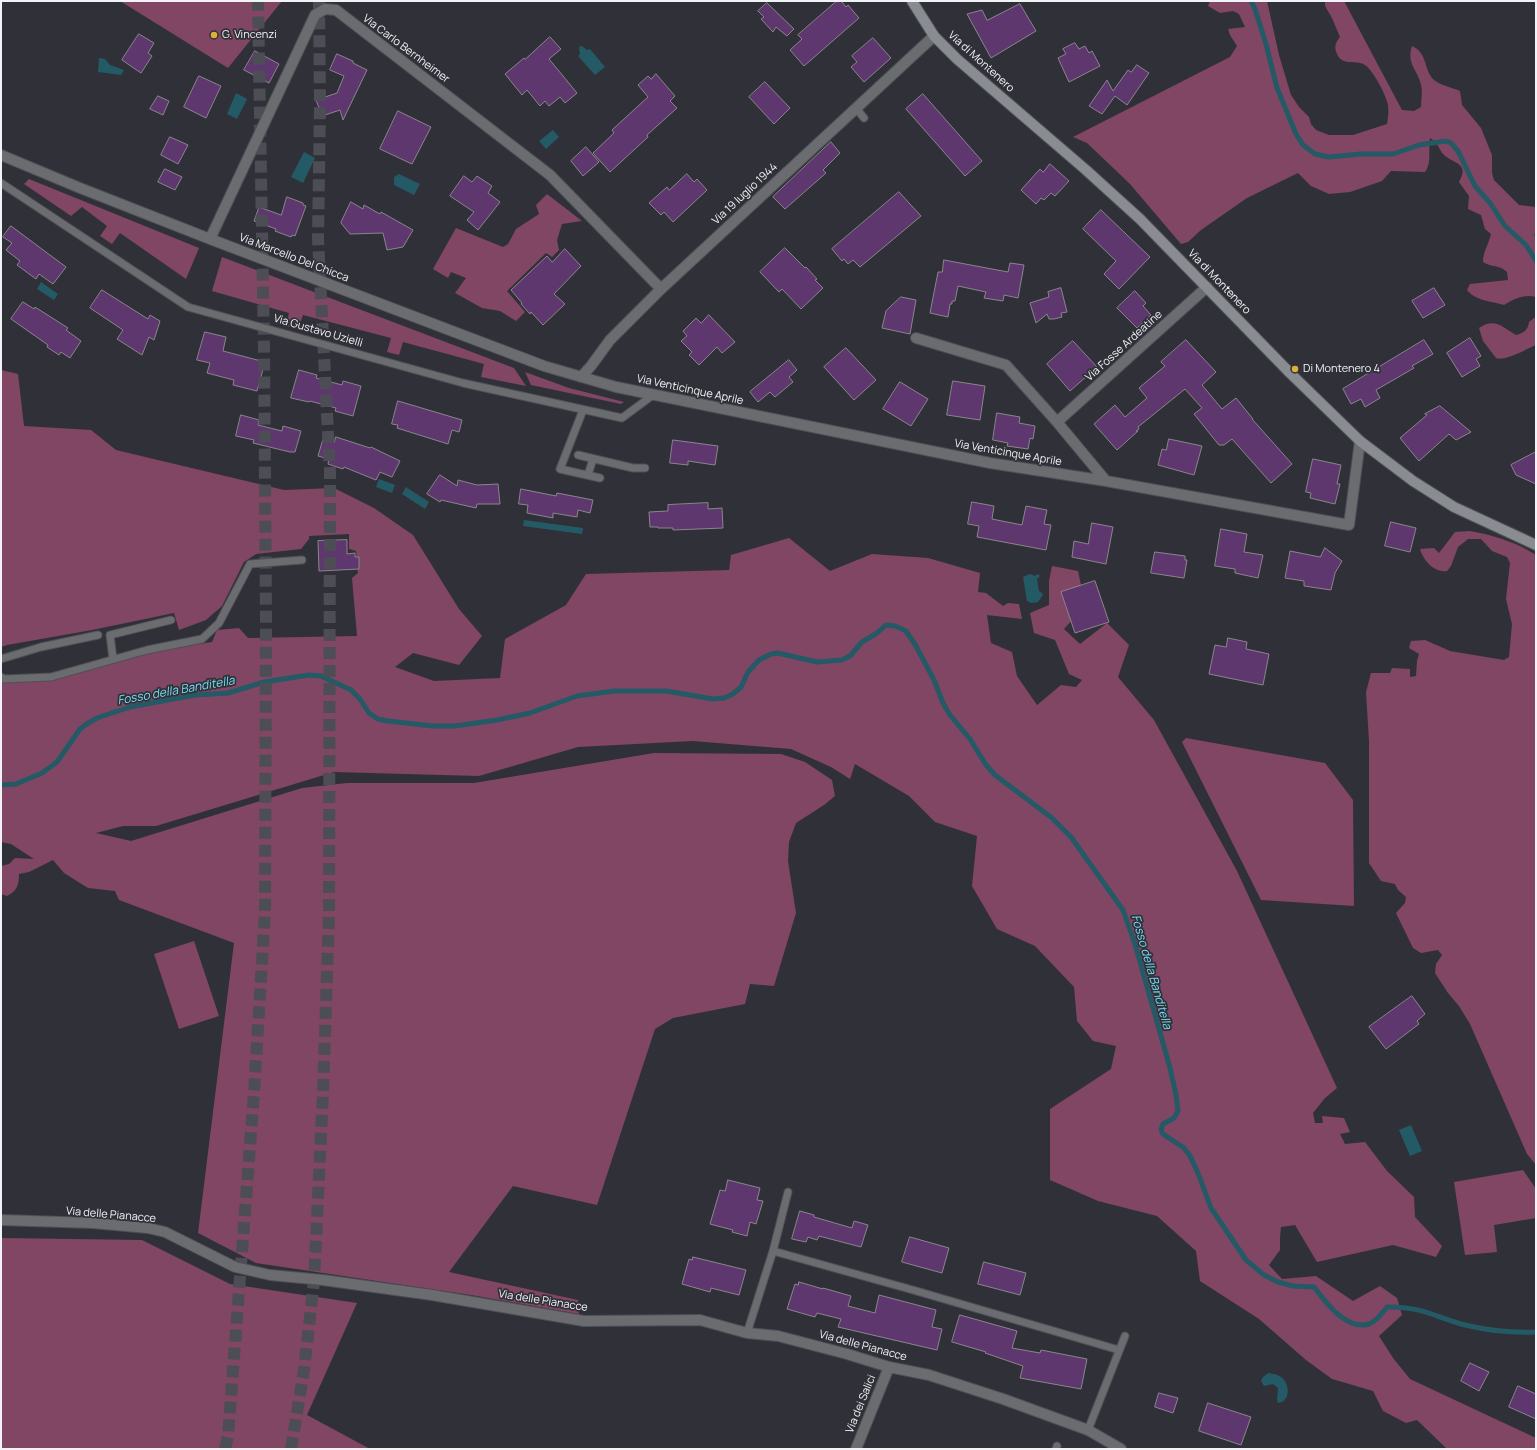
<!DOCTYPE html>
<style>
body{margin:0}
#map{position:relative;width:1537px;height:1450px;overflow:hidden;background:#303138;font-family:Manrope,sans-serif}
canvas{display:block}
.frame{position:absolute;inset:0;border:2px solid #f2f3f7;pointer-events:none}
</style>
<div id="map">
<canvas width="1537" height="1450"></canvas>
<div class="frame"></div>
</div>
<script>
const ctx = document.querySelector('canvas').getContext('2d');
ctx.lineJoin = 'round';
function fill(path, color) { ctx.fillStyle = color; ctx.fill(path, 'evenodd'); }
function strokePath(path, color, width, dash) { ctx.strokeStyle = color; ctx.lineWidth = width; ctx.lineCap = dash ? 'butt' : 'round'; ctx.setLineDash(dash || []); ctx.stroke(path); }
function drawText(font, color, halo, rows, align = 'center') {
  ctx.font = font + ' Manrope,sans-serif'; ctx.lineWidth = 3.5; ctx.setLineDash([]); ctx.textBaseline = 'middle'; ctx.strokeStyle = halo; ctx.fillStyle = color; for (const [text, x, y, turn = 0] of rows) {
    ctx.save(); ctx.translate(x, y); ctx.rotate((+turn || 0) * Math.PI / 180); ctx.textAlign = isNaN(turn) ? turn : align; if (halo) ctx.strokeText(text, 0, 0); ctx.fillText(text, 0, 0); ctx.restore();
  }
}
fill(new Path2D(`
 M120 1H282L228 68Z
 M1210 1H1267L1279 55 1291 95 1299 107 1309 117 1311 124 1316 130 1329 135H1353L1387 124C1388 118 1389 111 1388 105 1386 95 1373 70 1365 65 1355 59 1343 67 1337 54 1334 47 1335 43 1340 37L1332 18 1325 6V1H1344L1402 110 1414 111 1421 107C1421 100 1423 92 1421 85 1418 70 1406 64 1412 46 1428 53 1423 69 1434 80 1440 85 1453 88 1460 91L1462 105 1481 128 1492 155V173L1494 180 1519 205 1536 207V232L1534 235 1536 238V297C1524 294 1514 299 1504 305 1491 301 1476 301 1467 290L1470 284 1508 280 1507 272C1499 264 1492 268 1483 262 1483 251 1489 244 1491 234L1485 229 1481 215 1468 209 1469 196 1459 182C1470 163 1454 164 1444 155 1438 149 1439 143 1430 138 1428 149 1432 163 1425 172L1391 171 1382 181 1350 192 1329 194 1311 186 1298 173 1247 198 1201 230 1188 242 1181 244 1130 184 1087 143 1073 137 1230 57 1237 46 1230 35 1228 29 1245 27 1239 14 1233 11 1220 13 1208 6Z
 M29 179 199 248 186 279 120 233 112 244 100 236 107 226 82 207 71 216 24 184Z
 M547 194 582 221 562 224 557 240 559 250 552 257 546 253 507 291 525 312 516 321 500 311 482 308 455 293 466 278 451 272 448 278 433 269 456 228 503 247 508 244 516 229 539 214 536 205Z
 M222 257 514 368 526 386 481 377 484 364 403 342 399 355 387 352 391 338 303 315 298 329 286 326 289 313 212 291Z
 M1534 318H1536V345C1526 349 1505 362 1496 358L1483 341 1479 328C1494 317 1503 327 1516 335 1524 333 1528 330 1529 322Z
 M1 370 18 374 24 426 91 430 116 450 284 490 334 488 374 508 413 535 459 609 482 636 459 665 413 653 395 667 434 681 500 678 505 639 566 605 586 574 729 570 731 555 789 538 830 571 872 554 928 558 980 573 978 592 986 593 1003 606 1008 603 1019 604 1022 619 987 615 991 643 1012 652 1017 676 1037 705 1061 685 1076 687 1082 680 1069 674 1055 640 1034 633 1030 613 1049 605V581L1052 566 1078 571 1082 590 1080 611 1064 629 1080 644 1107 623 1129 645 1118 677 1154 720 1237 871 1337 1088 1325 1098 1313 1113 1315 1123H1323L1322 1116 1344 1118 1350 1132 1340 1134 1345 1144 1365 1142 1387 1171 1414 1197 1415 1217 1442 1246 1436 1257 1393 1245 1317 1262 1295 1225 1281 1227 1280 1237V1250L1269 1265 1282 1279 1316 1276 1353 1301 1380 1286 1397 1298 1402 1315 1379 1336 1393 1358 1410 1379 1536 1438V1449L1446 1448 1417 1420 1406 1423 1383 1411 1373 1391 1332 1379 1306 1360 1259 1319 1200 1281 1196 1251 1157 1216 1098 1201 1050 1180V1109L1111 1069 1116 1046 1093 1041 1077 1021 1074 987 1035 946 997 929 972 886 977 836 935 822 909 796 855 764 850 779 831 767 791 749 693 741 578 747 479 776 334 772 156 826H123L96 833 131 841 302 788 347 783H474L654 753 781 754 805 762 832 780 835 796 824 805 796 823 789 842 788 861 796 913 774 986 750 984 745 1004 673 1018 655 1029 597 1205 513 1186 449 1272 578 1300 579 1314 471 1295 256 1263 198 1233 234 943 119 900 115 891 88 888 64 873 53 860 29 872 19 874C19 885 17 891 7 896L1 894V866L9 864 15 858 34 859 11 844 1 842V683L48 680 148 652 212 642 217 630 239 628 248 638 357 636 352 578 358 573 356 551 349 549V534L309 536V539L301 549 256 554 244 562 222 606 206 620 179 630 174 613 92 630 7 645 1 647Z
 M525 372 569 388 624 402 621 404 531 385Z
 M1470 531C1493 535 1516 542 1536 555V1165L1527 1154 1470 1024 1459 1006 1448 993 1435 973 1436 964 1442 955 1438 950 1421 953 1413 948 1396 913 1405 903 1406 897 1398 890 1395 884 1381 881 1369 863V741L1366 692 1371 673H1390L1392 668 1410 669V677L1416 676 1417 661 1419 654 1409 648 1411 641 1425 640 1450 651 1504 660 1509 657 1512 624 1506 599 1510 563 1507 557 1492 551 1481 539H1468L1458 547 1451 566 1447 571C1434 573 1423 560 1420 549L1434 548 1439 553 1455 532Z
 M1186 738 1325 763 1353 800 1354 906 1261 900 1182 742Z
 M194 941 219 1016 179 1029 154 954Z
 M1523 1170 1536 1189V1218L1494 1225 1497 1252 1465 1255 1454 1182Z
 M1 1238 142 1240 230 1284 357 1303 307 1415 370 1449H1Z`), '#804663');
fill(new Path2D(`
 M582 46 587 50 590 49 605 67 595 75 578 56 580 54 579 47Z
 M99 58 105 59 110 65 124 70 121 75 98 72Z
 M236 93 247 99 237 119 227 114Z
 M553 130 559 137 546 149 539 141Z
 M304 152 315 158 303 183 291 177Z
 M399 174 420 184 414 195 394 185V177Z
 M41 282 58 294 54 300 37 289Z
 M379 479 395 485 392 493 376 487Z
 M406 487 429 502 425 509 402 494Z
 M524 520 583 528 582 534 523 526Z
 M1030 574 1035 576 1038 574 1040 576 1037 579 1039 591 1042 593 1043 595 1038 602 1031 603 1027 601 1023 577Z
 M1411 1125 1422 1151 1410 1156 1399 1130Z
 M1268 1373C1273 1374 1277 1374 1281 1377 1290 1383 1291 1402 1278 1403L1277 1400 1278 1388 1273 1384 1264 1386 1261 1381 1263 1377Z`), '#235a66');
strokePath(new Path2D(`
 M1251 1 1255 9 1266 44 1277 88 1296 134 1303 145 1315 154 1329 157 1361 154H1393L1419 145 1446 141 1451 143 1458 151 1475 186 1490 203 1505 226 1526 245 1536 261
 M1 785 16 784 42 773 57 762 80 729 88 723 97 718 130 707 195 695 228 693 264 682 309 675 321 676 351 690 360 699 369 713 378 719 388 721 433 726H455L497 720 530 713 577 696 614 691H666L713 699 724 698 733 694 741 687 748 672 759 660 771 654 778 653 817 662 842 660 850 656 862 642 877 633 886 625 895 626 906 631 916 646 934 680 943 703 950 715 970 739 986 765 995 775 1052 818 1071 837 1123 910 1135 944 1170 1068 1176 1095 1178 1111 1174 1118 1163 1124 1161 1130 1163 1134 1184 1148 1190 1156 1198 1173 1211 1208 1246 1260 1264 1275 1278 1282 1293 1286 1314 1287C1326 1303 1347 1331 1369 1324 1377 1321 1382 1313 1387 1307 1421 1306 1435 1317 1465 1325 1486 1330 1514 1333 1536 1332`), '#235a66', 5);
const building = new Path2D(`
 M837 1H841L846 7 848 5 859 18 804 66 790 50 802 39 798 35Z
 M767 3 794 29 787 36 776 27 773 32 761 19 764 17 758 11Z
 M1020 4 1036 31 991 58 967 14 982 10 987 20Z
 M139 34 154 43 148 53 152 56 141 73 122 60Z
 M550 37 561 49 549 59 577 93 565 103 560 97 549 106 545 101 540 106 527 90 522 95 505 74 524 58 525 59Z
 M873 38 891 58 864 82 851 67 857 62 852 56Z
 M1075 43 1079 49 1085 46 1089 53 1092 51 1100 66 1069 82 1058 58 1066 54 1063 49Z
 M255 51 279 64 269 83 244 70Z
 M337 54 353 61V63L367 70 343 120 340 110 322 116 316 100 337 93 344 76 330 70Z
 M1137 65 1149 73 1127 105 1115 96 1102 114 1089 106 1107 80 1113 91 1128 70 1131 72Z
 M656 74 675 96 670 101 677 108 647 135 648 137 610 172 593 153 614 133 612 130 648 97 638 85 648 76 651 79Z
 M199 76 221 86 206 118 184 107Z
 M765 82 790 108 774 124 749 97Z
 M923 94 982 161 965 176 906 109Z
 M158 96 169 101 163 115 150 109Z
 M398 111 431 127 412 164 380 149Z
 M170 137 188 145 178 164 161 155Z
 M831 142 840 153 823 170 826 173 785 209 773 197Z
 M586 147 599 162 583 176 571 161Z
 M1050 164 1069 181 1055 196 1051 193 1044 200 1041 198 1036 204 1021 190 1040 169 1043 172Z
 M165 169 182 177 175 190 158 182Z
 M687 174 694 182 697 179 707 190 673 222 664 212 661 215 649 203 667 187 669 190Z
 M464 176 472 182 477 176 492 186 488 193 500 202 478 230 467 220 474 212 450 196Z
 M899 192 921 216 860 267 853 260 848 264 844 259 842 261 832 249Z
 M287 197 303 203V205L306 206 295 236 292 235 291 237 275 231 276 229 254 221 259 207 281 215Z
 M351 202 363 209 364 205 380 214 381 212 413 230 403 247 387 250 383 233 350 234 341 223Z
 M1101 210 1150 257 1119 289 1104 274 1116 261 1083 229Z
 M11 226 66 267 53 284 39 274 36 279 17 265 20 261 6 250 12 243 3 237Z
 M785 248 805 268 806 267 817 279 815 280 823 288 801 309 782 289 779 292 760 272Z
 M565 249 581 266 554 294 565 304 543 325 531 312 530 314 521 304 522 303 511 290 547 256 552 262Z
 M944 260 1008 272 1010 263 1024 265 1018 298 1004 295 1003 301 984 298 986 292 958 286 955 301H952V304H950L948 317 930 313 938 272H942Z
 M1061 288 1067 312 1061 313 1062 317 1054 319H1049L1047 314 1036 323 1030 303 1049 297 1048 292Z
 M1434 288 1445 305 1423 318 1412 301Z
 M102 290 148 319 150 315 160 321 154 340 149 337 142 355 117 339 123 330 90 308Z
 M1135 291 1146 303 1143 306 1151 315 1137 328 1117 308Z
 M901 297 916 300 910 334 882 328 886 311Z
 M23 302 34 309 35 307 68 328 66 330 81 341 70 358 61 352 59 355 47 347 48 345 11 319Z
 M709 315 735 342 722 353 717 347 699 365 689 355 692 352 681 341 687 336 683 331 696 318 701 323Z
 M205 332 226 337 223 351 265 362 257 391 233 385 234 380 207 373 210 363 197 360Z
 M1470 338 1481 356 1476 359 1480 366 1462 377 1447 353Z
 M1186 340 1216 372 1202 385 1222 409 1236 398 1253 419H1252L1292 464 1271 483 1232 439 1224 445H1219L1194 414 1202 408 1185 389 1138 427 1139 429 1136 431H1138L1117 450 1094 424 1115 405 1125 417 1147 398 1139 388 1165 366 1161 362Z
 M1424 340 1433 354 1412 366 1414 368 1376 390 1380 398 1365 407 1361 399 1351 404 1343 389Z
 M1073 341 1097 367 1070 391 1047 364Z
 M846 348 876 380 854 400 824 367Z
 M789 360 797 370 789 377 793 382 775 397 770 392 758 402 750 392Z
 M299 370 317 375 316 378 342 385 343 381 361 386 353 416 335 411 336 408 310 401 309 402 291 398Z
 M953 381 985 386 980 420 947 415Z
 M900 382 928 399 911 426 883 409Z
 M398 401 462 420 459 432 452 430 448 444 397 428 398 425 392 424Z
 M1440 406 1471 432 1456 440 1449 434 1419 461 1400 438 1427 415 1425 414Z
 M997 413 1020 417 1019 423 1035 426 1033 439 1030 438 1028 449 1007 446 1008 443 993 440Z
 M241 415 259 420 258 425 282 431 283 426 301 431 295 452H290L253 443 254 440 236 436Z
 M336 437 370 448 371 447 400 461 392 477 380 472 376 480 344 467 343 469 328 464 329 459 318 456 323 439 334 442Z
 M1169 439 1202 446 1194 475 1158 465 1162 449 1166 450Z
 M673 440 718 446 715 465 688 461V465L670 463Z
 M1536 452V484L1516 475 1511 465Z
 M1313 459 1341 465 1337 484H1340L1335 504 1310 498 1311 493 1306 492Z
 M440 475 457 486 458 480 477 485 498 484 500 504H477L476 508 441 500 440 502 427 494Z
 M521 489 556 496 557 493 593 500 590 513 578 510 577 517 553 513V518L527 513 528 505 519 504Z
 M972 502 994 506 992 519 1022 525 1026 506 1047 510 1044 524 1051 525 1046 550 977 537 979 526 968 524Z
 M708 503V509L722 508 723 528 673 530V528H658V527H650L649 512 668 511V505Z
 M1391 522 1416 528 1410 552 1385 546Z
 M1092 523 1113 527 1106 564 1072 557 1074 541 1088 544Z
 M1221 529 1247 534 1244 552 1263 555 1258 578 1235 573V569L1215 566Z
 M347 540V554L355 553V557H359V569L319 571 318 541Z
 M1325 548 1342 561 1335 573 1331 590 1304 586V581L1285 578 1290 551 1320 557Z
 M1155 552 1185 556V560H1187L1184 578 1151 573Z
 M1095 581 1109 622 1075 633 1061 592Z
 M1228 638 1247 642 1246 649 1269 654 1263 685 1209 674 1215 645 1226 647Z
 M1412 996 1425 1014 1417 1021 1419 1024 1386 1049 1369 1027Z
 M728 1180 760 1188 757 1200 763 1201 756 1224 750 1222 747 1236 732 1232 733 1230 710 1224 720 1190 725 1191Z
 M800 1211 814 1215V1217L852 1228 854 1221 868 1225 861 1247 819 1236 817 1240 808 1237 806 1242 792 1239Z
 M910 1237 949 1248 942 1273 902 1262Z
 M693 1257 746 1270 739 1295 711 1288 710 1292 682 1284 689 1259 692 1260Z
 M984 1262 1026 1273 1020 1295 978 1284Z
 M799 1282 823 1289V1288L851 1296 848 1306 875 1313 879 1295 936 1310 932 1327 942 1329 937 1350 838 1327 841 1319 817 1313 815 1317 787 1309 795 1284 798 1285Z
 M960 1315 1017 1331 1012 1348 1040 1353 1041 1350 1087 1359 1081 1389 1020 1378 1023 1366 985 1353 986 1352 952 1342Z
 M1470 1363 1489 1372 1479 1391 1461 1381Z
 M1518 1386 1536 1394V1419L1509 1407Z
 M1159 1393 1178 1398 1173 1413 1155 1407Z
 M1208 1403 1251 1417 1241 1445 1199 1431Z`);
fill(building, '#5e376e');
strokePath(building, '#8a858c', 1);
strokePath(new Path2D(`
 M225 1449 228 1436 254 1093 265 912 266 617 264 347 258 1
 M291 1449 304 1370 314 1281 323 1092 329 915 330 472 318 239 320 104 319 1`), '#4d4e55', 12, [12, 6]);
const lane = new Path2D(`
 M856 108 864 118
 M1 183 188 307 463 383 622 418 653 395
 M583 410 560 469 600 478
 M578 455 633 468H645
 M588 475 593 459
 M1 659 41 647 98 635
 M113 659 110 635 171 620
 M1 677 4 679 51 677 147 650 202 639 219 623 250 564 302 560
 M773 1251 788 1192
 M747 1333 773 1251 913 1290 1119 1350
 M1088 1430 1125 1336
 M1056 1449 1057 1446`);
const street = new Path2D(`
 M1 155 80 188 210 239 544 366 616 387 990 463 1106 481 1349 525 1360 441
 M210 239 315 15 325 9 336 10 550 175 661 289
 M916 338 1006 365 1057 422 1106 481
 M581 377 591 366 610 340 661 289 934 36
 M1057 422 1207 287
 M1 1220 93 1223 148 1228 165 1232 235 1267 270 1275 323 1280 432 1295 584 1321 700 1320 747 1333 778 1336 847 1354 889 1367 929 1375 1003 1399 1088 1430 1121 1449
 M856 1449 889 1367`);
const secondary = new Path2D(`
 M912 1 934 36 957 59 1086 170 1140 219 1290 373 1360 441 1413 481 1454 507 1536 545`);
strokePath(lane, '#4f5057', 9);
strokePath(street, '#4f5057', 12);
strokePath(secondary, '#4f5057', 12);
strokePath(lane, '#6a6c6f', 7);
strokePath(street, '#6a6c6f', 10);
strokePath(secondary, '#898d92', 10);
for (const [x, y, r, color] of [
 [214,35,4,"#dbb233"],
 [1295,369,4,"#dbb233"]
]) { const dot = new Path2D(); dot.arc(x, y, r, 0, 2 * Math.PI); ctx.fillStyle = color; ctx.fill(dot); strokePath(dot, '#303138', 1.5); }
drawText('11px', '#f2f3f7', '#303138', [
 ["G. Vincenzi",222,35],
 ["Di Montenero 4",1303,369]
], 'left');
drawText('11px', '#f2f3f7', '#303138', [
 ["Via Carlo Bernheimer",406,49,37],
 ["Via di Montenero",981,62,42],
 ["Via 19 luglio 1944",745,194,-43],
 ["Via Marcello Del Chicca",294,258,21],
 ["Via di Montenero",1219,282,46],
 ["Via Gustavo Uzielli",318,331,16],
 ["Via Fosse Ardeatine",1124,346,-42],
 ["Via Venticinque Aprile",690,390,12],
 ["Via Venticinque Aprile",1008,453,10],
 ["Via delle Pianacce",111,1215,5],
 ["Via delle Pianacce",543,1301,9],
 ["Via delle Pianacce",863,1346,15],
 ["Via dei Salici",861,1404,-68]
]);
drawText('italic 12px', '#73ddf5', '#303138', [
 ["Fosso della Banditella",176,691,-10],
 ["Fosso della Banditella",1151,972,74]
]);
</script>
